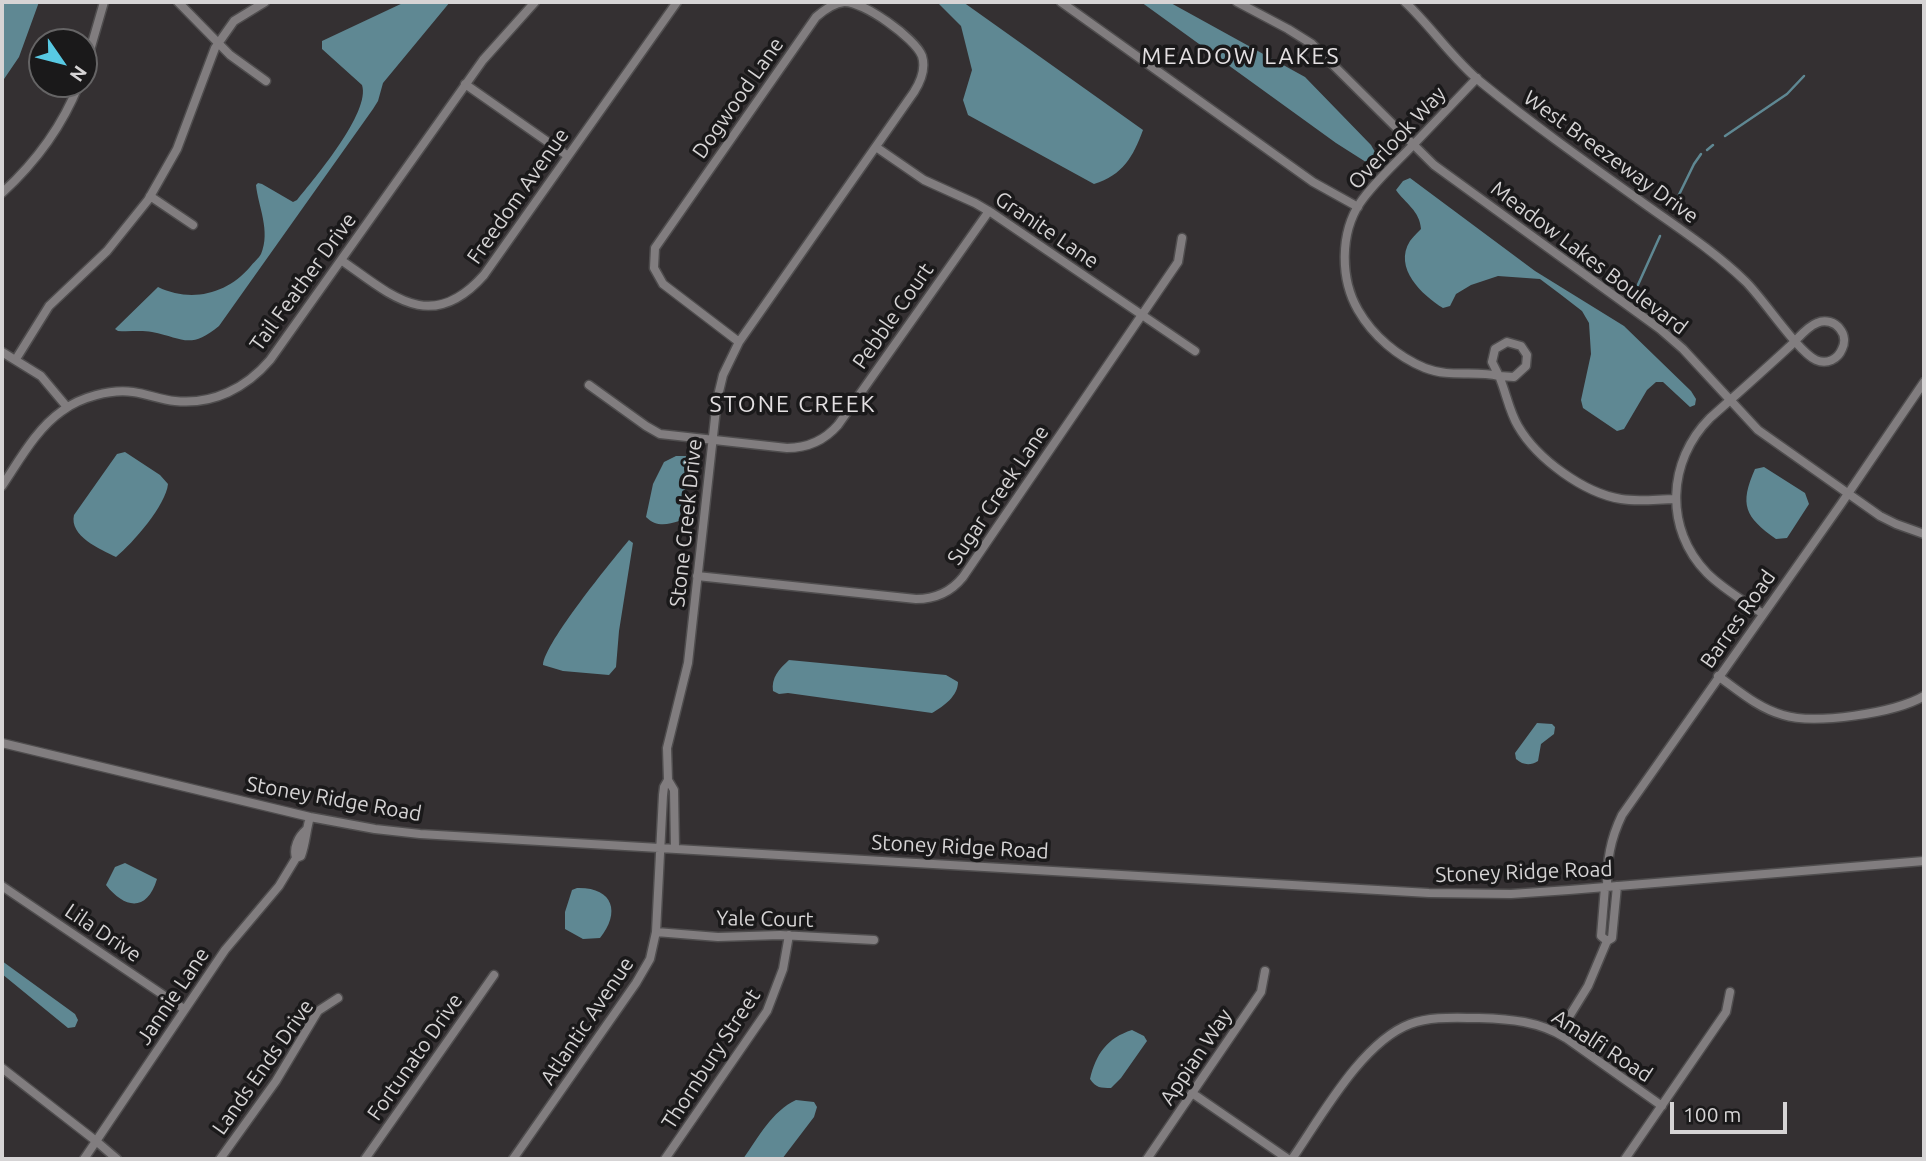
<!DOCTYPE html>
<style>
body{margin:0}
#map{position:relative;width:1926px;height:1161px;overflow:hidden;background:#343032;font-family:Ubuntu,sans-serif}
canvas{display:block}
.frame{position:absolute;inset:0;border:4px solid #d6d4d5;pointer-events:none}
.north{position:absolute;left:28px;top:28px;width:70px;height:70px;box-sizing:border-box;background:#1a191a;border:2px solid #656465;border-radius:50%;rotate:125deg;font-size:19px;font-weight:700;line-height:28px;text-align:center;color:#d6d4d5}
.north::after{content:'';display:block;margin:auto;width:24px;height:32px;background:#58c9e3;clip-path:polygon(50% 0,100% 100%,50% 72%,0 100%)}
.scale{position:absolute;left:1670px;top:1102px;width:117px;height:32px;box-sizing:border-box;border:4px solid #d6d4d5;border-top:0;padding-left:9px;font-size:21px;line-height:24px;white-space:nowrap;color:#d6d4d5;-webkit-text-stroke:5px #1a191a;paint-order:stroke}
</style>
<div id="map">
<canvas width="1926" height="1161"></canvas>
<div class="frame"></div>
<div class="north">N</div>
<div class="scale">100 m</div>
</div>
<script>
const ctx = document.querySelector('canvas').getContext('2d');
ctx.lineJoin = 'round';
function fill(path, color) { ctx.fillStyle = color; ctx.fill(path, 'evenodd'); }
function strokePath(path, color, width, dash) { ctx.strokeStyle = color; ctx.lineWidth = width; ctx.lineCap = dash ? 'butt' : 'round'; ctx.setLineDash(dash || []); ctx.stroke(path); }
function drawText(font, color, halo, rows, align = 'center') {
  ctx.font = font + ' Ubuntu,sans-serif'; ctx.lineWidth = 7; ctx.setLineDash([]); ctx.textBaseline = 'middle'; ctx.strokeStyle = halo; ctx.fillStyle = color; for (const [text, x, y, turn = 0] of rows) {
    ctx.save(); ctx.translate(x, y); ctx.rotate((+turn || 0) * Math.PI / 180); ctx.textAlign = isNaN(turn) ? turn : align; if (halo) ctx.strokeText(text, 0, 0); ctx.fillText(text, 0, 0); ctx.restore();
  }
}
fill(new Path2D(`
 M2 2H39L19 57 2 82Z
 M405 2H450L383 83 378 101 373 109 219 326C190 350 183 338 152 332 141 330 129 332 118 331L115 329 158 287C191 303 227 294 250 267 253 263 259 258 261 254 271 231 258 206 256 185L258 183 262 184 293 202 297 200C314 179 371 112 362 85L322 49V41Z
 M937 2H963L1143 130C1133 157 1123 175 1094 184L968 115 963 100 972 70 961 26Z
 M1141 2H1169L1305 77 1371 145 1378 157V161L1369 164 1336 143Z
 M1410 178 1535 271 1624 326 1691 391 1696 399 1695 405 1690 407 1663 382H1656L1647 390 1624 429 1617 431 1583 408 1581 400 1591 354 1589 323 1582 311 1560 294 1540 279 1498 276 1471 285 1456 294 1450 306 1443 308C1422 295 1393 268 1410 241 1413 237 1417 233 1421 229 1420 211 1405 203 1396 190L1403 181Z
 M125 452 160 475 168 484C166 505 133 543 116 557 100 549 69 536 74 515L117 454Z
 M676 456H688L690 461 679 521C667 525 656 527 646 517L653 484 664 462Z
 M1764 467 1805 493 1809 504 1787 538 1776 539C1745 517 1739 505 1755 469Z
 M629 540 633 543 619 631 616 667 609 675 563 671 543 665C545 642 611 562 629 540Z
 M789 660 946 675 958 682C958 696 944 706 932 713L788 693 779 694 773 691C771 678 779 669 789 660Z
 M1537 723 1552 724 1555 727 1554 734 1541 744 1538 761C1530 766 1523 765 1516 759L1515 753Z
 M125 863 157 879C147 912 125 909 106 885L115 867Z
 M577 888C613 887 621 912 600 938L583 939 565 929V912L572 890Z
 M2 961 75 1014 78 1020 75 1027 68 1028 2 974Z
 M1132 1030 1144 1036 1147 1041 1121 1078 1111 1088C1101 1088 1096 1088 1090 1079 1096 1054 1107 1038 1132 1030Z
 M796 1100 814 1102 817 1107 814 1117 782 1159H743C758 1138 772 1111 796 1100Z`), '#5f8893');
strokePath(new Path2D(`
 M1725 136 1787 94 1804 76
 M1707 150 1713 145
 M1673 207 1694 164 1701 154
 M1637 287 1660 236`), '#5f8893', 2.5);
const minor = new Path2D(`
 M178 2 230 55 266 81
 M1061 2 1313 182 1358 207
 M1237 2 1288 29 1312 44 1434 165 1660 329 1683 349 1758 430 1880 516 1896 524 1924 534
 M1405 2C1432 27 1453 60 1482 83 1531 123 1583 160 1635 197 1672 224 1712 249 1745 281 1763 298 1797 351 1816 360 1827 365 1838 359 1842 349 1845 343 1845 335 1840 329 1835 322 1825 319 1817 323 1806 327 1797 340 1789 347 1763 371 1736 395 1710 418 1667 461 1664 529 1707 573 1723 589 1744 601 1763 614
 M84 71 104 2
 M1477 78C1456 100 1435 122 1414 144 1396 163 1375 181 1360 203 1340 233 1340 279 1358 310 1373 336 1398 357 1425 368 1450 378 1474 370 1499 376 1506 392 1509 411 1518 426 1537 459 1584 493 1621 499 1639 502 1658 499 1675 499
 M465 84 568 156
 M876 147 924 180 975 203 992 213 1195 351
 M2 193C36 162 62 127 79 84
 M150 196 193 225
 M341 260C391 295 431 335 484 275L677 2
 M1507 342 1521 346 1527 355 1526 366 1514 377 1499 376 1492 362 1495 349Z
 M2 352 41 376 67 407
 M16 359 49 306 107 251 148 200 177 149 215 48 234 21 265 2
 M589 385 646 426 660 434 787 448C808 448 824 441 838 425L989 211
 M2 486C19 461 36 429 62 411 80 397 111 389 133 392 148 394 161 400 175 401 213 405 246 388 270 360L483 60 535 2
 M697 576 916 599C935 599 951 592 963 577L1178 262 1182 238
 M1718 676C1739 691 1758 708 1783 715 1814 725 1896 713 1924 696
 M2 743 310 817 375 829 420 834 1429 893 1511 894 1569 890 1924 861
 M668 780 667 748 688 663 717 400 723 375 739 342 914 92C921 81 926 69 922 56 915 38 863 1 844 2 833 3 824 10 816 17L655 248 654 268 663 284 739 342
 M296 858C293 848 298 837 306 830
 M2 886 184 1009
 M1605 887 1601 936 1607 941 1612 938 1617 886
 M1607 887C1607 860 1610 840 1622 815L1841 504 1924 382
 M656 932 718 937 780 935 874 940
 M1559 1033 1588 986 1607 941
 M2 1068 96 1141 117 1159
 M1192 1093 1288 1159
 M84 1159 225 950 279 886 296 858 301 856C306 842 306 830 310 817
 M220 1159 276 1081 318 1011 338 998
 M365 1159 494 975
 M513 1159 636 983 650 959 656 932 663 795 664 787 668 780 674 790 675 849
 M665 1159 767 1011 783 969 789 935
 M1147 1159 1261 992 1265 971
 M1292 1159C1321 1117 1362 1042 1410 1024 1432 1016 1456 1018 1479 1018 1510 1019 1539 1021 1566 1038L1662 1106
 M1625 1159 1726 1012 1730 992`);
strokePath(minor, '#4f4d4e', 11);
strokePath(minor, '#817d7f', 8);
drawText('21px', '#d6d4d5', '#1a191a', [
 ["Dogwood Lane",738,98,-55],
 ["Overlook Way",1397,138,-47],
 ["West Breezeway Drive",1611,157,36],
 ["Freedom Avenue",518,196,-55],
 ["Granite Lane",1047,230,34],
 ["Meadow Lakes Boulevard",1589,258,37],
 ["Tail Feather Drive",303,282,-54],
 ["Pebble Court",893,316,-55],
 ["Sugar Creek Lane",998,495,-56],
 ["Stone Creek Drive",686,523,-84],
 ["Barres Road",1738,619,-55],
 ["Stoney Ridge Road",334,799,10],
 ["Stoney Ridge Road",960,847,3],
 ["Stoney Ridge Road",1524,872,-2],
 ["Yale Court",765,919,1],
 ["Lila Drive",103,933,34],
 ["Jannie Lane",173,996,-56],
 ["Atlantic Avenue",587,1021,-56],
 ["Amalfi Road",1602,1046,33],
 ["Fortunato Drive",415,1057,-55],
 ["Appian Way",1196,1057,-56],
 ["Thornbury Street",711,1059,-57],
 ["Lands Ends Drive",263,1067,-55]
]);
ctx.letterSpacing = '2px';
drawText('23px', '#e4e0e2', '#1a191a', [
 ["MEADOW LAKES",1241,56],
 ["STONE CREEK",793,404]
]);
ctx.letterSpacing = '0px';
</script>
